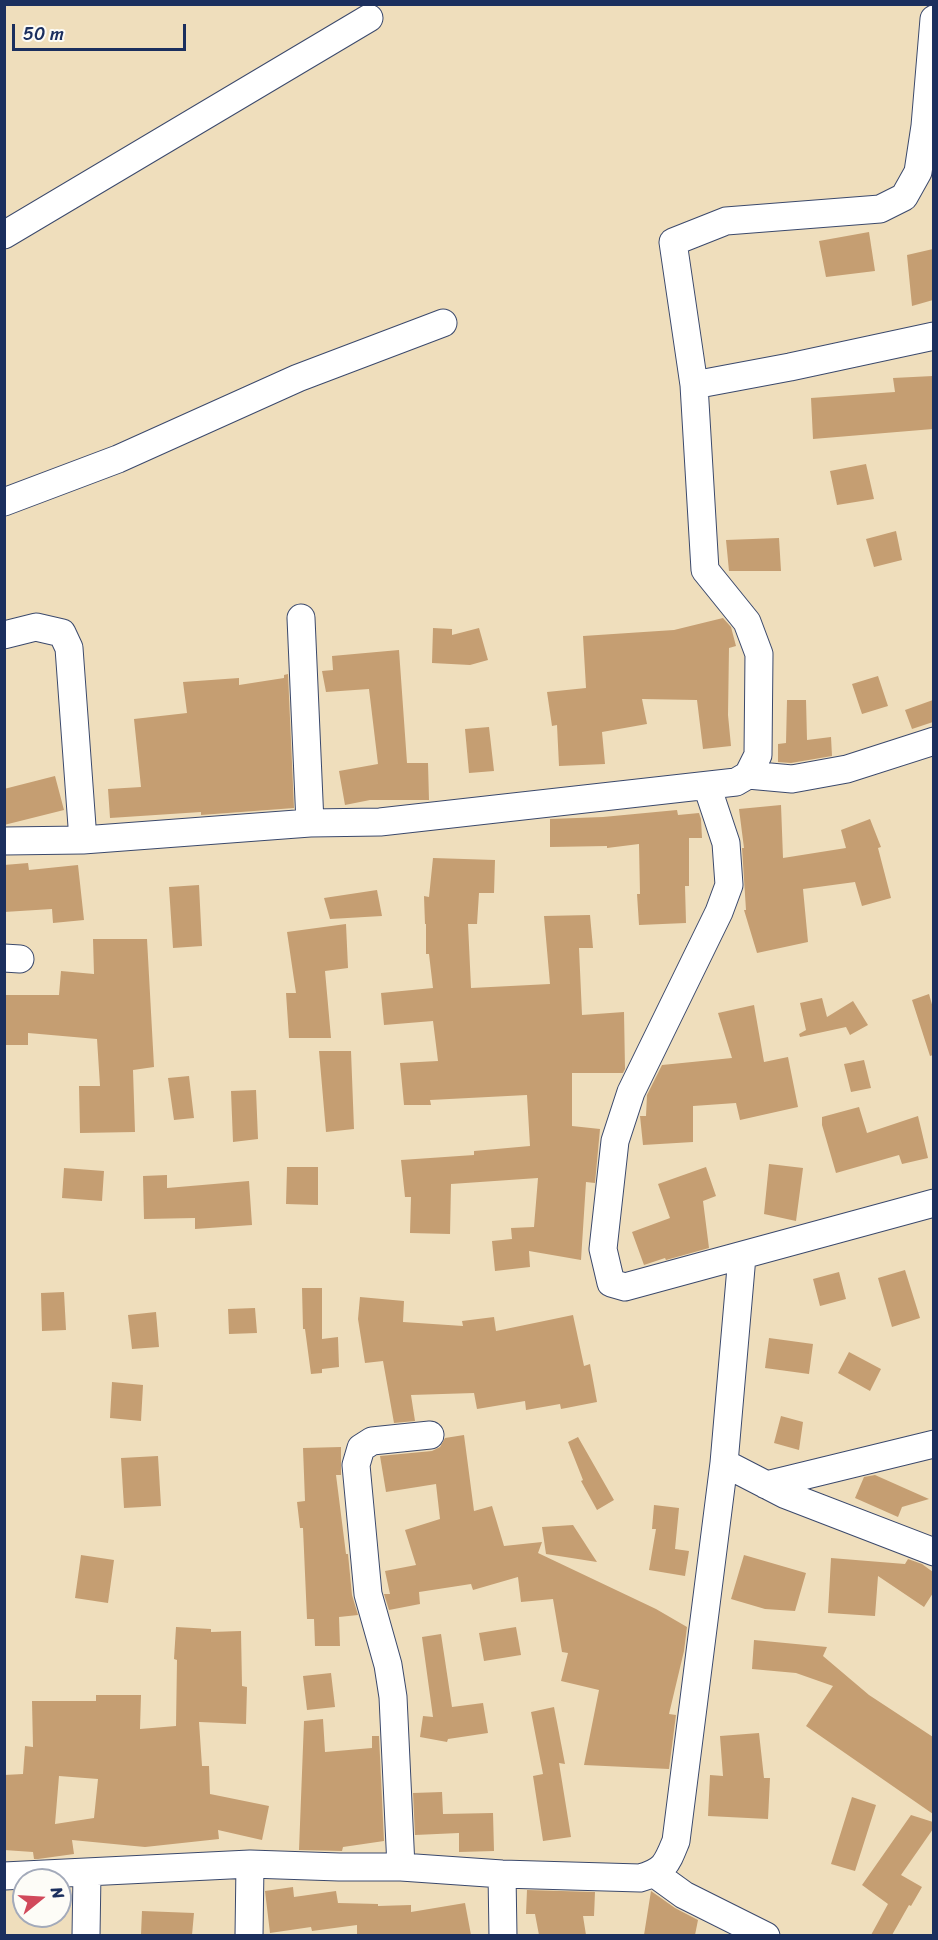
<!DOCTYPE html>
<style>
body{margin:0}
#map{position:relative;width:938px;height:1940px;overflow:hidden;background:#efdebc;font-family:Sriracha,sans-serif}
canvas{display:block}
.frame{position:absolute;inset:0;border:6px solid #1b2f5e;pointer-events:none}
.north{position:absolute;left:12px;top:1868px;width:60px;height:60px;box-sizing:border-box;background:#fdfcf7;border:2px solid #a3aaba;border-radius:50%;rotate:72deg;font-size:16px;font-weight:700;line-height:24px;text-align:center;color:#1b2f5e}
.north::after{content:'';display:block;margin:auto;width:21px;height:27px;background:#d1495b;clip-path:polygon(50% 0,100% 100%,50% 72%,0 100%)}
.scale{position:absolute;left:12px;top:24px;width:174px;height:27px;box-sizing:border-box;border:3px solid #1b2f5e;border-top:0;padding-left:8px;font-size:18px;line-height:21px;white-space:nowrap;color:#1b2f5e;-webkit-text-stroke:4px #fdfcf7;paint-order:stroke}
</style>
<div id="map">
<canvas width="938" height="1940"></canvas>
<div class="frame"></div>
<div class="north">N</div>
<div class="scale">50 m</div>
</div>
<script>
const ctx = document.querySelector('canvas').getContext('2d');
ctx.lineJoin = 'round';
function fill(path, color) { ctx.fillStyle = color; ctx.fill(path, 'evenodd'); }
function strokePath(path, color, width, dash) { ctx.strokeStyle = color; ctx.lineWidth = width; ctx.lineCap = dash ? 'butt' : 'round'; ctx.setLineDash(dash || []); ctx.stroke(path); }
fill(new Path2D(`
 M869 232 875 271 826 277 819 241Z
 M933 249V300L912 306 907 255Z
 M933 376V429L813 439 811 398 895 392 893 378Z
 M866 464 874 499 837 505 830 471Z
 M896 531 902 560 874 567 866 539Z
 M779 538 781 571H729L726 540Z
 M723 618 731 627 736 646 729 648 728 715 731 746 703 749 697 700 642 699 647 724 602 732 605 764 559 766 557 725 552 726 547 692 586 688 583 636 674 630Z
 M433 628 452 629V635L479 628 488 660 470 665 432 663Z
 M399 650 407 763H428L429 800H370L345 805 339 771 378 764 369 689 326 692 322 671 333 670 332 656Z
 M288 674 294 808 201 815V812L110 818 108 789 141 787 134 719 187 713 183 682 239 678V685L284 678V675Z
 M878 676 888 706 862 714 852 684Z
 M787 700H806L807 740 831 737 832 756 791 763 778 762V744L786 743Z
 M933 700V722L912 729 905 710Z
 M489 727 494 771 469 773 465 729Z
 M55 776 64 810 4 825V789Z
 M781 805 783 858 846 848 841 830 870 819 881 847 878 848 891 898 862 906 855 882 803 889 808 942 757 953 744 910H746L742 848H744L739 809Z
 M677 810 678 815 699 813 701 819 702 838H689V886H685L686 923 639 925 637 894H640L639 844 607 848V846L550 847V819L603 817Z
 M433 858 495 860 494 893H479L477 924H468L471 988 550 984 544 916 590 915 593 948H579L582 1015 624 1012 625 1069 623 1073H572V1126L600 1129 595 1183 586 1182 581 1260 529 1251 530 1267 495 1271 492 1241 512 1239 511 1228 534 1227 538 1178 451 1184 450 1234 410 1233 411 1197H405L401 1160 474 1155V1151L530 1146 527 1095 430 1100 431 1105H404L400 1063 438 1061 433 1021 384 1025 381 993 433 988 429 954H426V924H425L424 896 429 897Z
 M28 863 29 870 78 865 84 920 53 923 52 909 4 912V865Z
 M199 885 202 946 173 948 169 887Z
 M377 890 382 916 330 919 324 898Z
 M346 924 348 968 325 971 331 1038H289L286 993H296L287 932Z
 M93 939H147L154 1067 133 1070 135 1132 80 1133 79 1086H100L97 1039 28 1033V1045H4V995H59L61 971 94 974Z
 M929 994 933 1008V1055L930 1056 912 1000Z
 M822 998 827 1017 853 1001 868 1025 850 1035 846 1027 800 1037 799 1034 806 1030 800 1003Z
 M754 1005 764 1062 788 1057 798 1107 740 1120 736 1103 693 1106V1142L643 1145 640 1116H646L647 1095 662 1065 732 1058 718 1013Z
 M319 1051H351L354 1129 326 1132Z
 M864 1060 871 1088 851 1092 844 1064Z
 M189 1076 194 1118 174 1120 168 1078Z
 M256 1090 258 1139 233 1142 231 1091Z
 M859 1107 867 1133 918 1116 928 1158 902 1164 899 1155 836 1173 822 1125V1117Z
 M769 1164 803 1168 796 1221 764 1214Z
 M287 1167H318V1205L286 1204Z
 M706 1167 716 1196 703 1201 709 1248 666 1260 665 1258 644 1265 632 1232 670 1218 658 1184Z
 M64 1168 104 1171 102 1201 62 1198Z
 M167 1175V1188L249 1181 252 1225 195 1229V1218L144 1219 143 1176Z
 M905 1270 920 1318 892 1327 878 1278Z
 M839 1272 846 1299 820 1306 813 1279Z
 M302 1288H322V1339L338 1337 339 1367 322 1369V1373L311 1374 305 1329H303Z
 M64 1292 66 1330 42 1331 41 1293Z
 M360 1297 404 1301 403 1322 463 1326 462 1321 494 1317 496 1331 573 1315 584 1366 590 1364 597 1402 561 1409 560 1404 526 1410 525 1401 477 1409 474 1393 411 1395 415 1421 394 1423 383 1361 365 1363 358 1319Z
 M255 1308 257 1333 229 1334 228 1309Z
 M156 1312 159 1347 132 1349 128 1315Z
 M769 1338 813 1344 809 1374 765 1368Z
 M849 1352 881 1369 870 1391 838 1373Z
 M112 1382 143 1385 141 1421 110 1418Z
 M781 1416 803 1422 799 1450 774 1443Z
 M464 1435 474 1511 492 1506 504 1546 542 1542 538 1553 656 1609 687 1627 684 1651 669 1714 676 1715 669 1769 584 1765 599 1690 561 1681 568 1653 562 1652 553 1599 521 1602 518 1577 473 1590 471 1584 419 1592 420 1604 389 1610 384 1594H390L385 1571 416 1565 405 1530 440 1519 436 1484 386 1492 380 1456 432 1451 440 1447 445 1438Z
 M578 1437 614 1500 597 1510 581 1481 583 1480 568 1442Z
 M341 1447V1475H336L346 1554H348L352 1595 358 1615 339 1617 340 1646H315L314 1619H307L303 1528H300L297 1502 305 1501 303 1448Z
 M158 1456 161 1506 124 1508 121 1458Z
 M875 1475 929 1499 902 1507 898 1517 855 1498 864 1477Z
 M654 1505 679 1508 675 1549 689 1551 685 1576 649 1570 656 1529H652Z
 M573 1525 597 1562 546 1554 542 1527Z
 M81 1555 114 1560 108 1603 75 1598Z
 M744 1555 806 1573 795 1611 765 1609 731 1599Z
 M831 1558 905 1564 908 1559 922 1564 933 1572V1593L924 1607 878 1576 875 1616 828 1613Z
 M176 1627 211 1629V1632L241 1631 242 1686 247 1687 246 1724 199 1722 202 1766H209L210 1794 269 1806 262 1840 218 1830 219 1839 145 1847 72 1840 74 1854 38 1859H34L33 1852 4 1850V1775L23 1774 25 1746 33 1747 32 1701H96V1695H141L140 1729 176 1726 177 1660 174 1659ZM59 1776 98 1779 94 1818 55 1824Z
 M516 1627 521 1655 484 1661 479 1633Z
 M441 1634 452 1707 483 1703 488 1733 448 1739 447 1742 420 1737 423 1716 433 1717 422 1637Z
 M754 1640 827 1647 823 1656 869 1695 933 1737V1814L806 1726 833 1686 796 1673 752 1669Z
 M331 1673 335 1707 307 1710 303 1676Z
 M554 1707 565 1764 559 1763 571 1837 543 1841 533 1776 543 1774 531 1712Z
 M323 1719 325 1752 372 1748V1736H379L384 1841 343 1847 342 1851 299 1850 304 1721Z
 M759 1733 764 1778H770L768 1819 708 1816 710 1775 723 1776 720 1736Z
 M442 1792 443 1814 493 1813 494 1851 459 1852V1833L415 1835 413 1793Z
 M852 1797 876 1805 855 1871 831 1864Z
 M911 1815 933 1822V1829L901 1875 922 1887 911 1906 909 1905 892 1935H871L888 1904 862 1885Z
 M293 1887 294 1897 336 1891 338 1903 378 1904V1906L411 1905V1912L465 1903 471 1935H357V1925L312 1931 311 1927 270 1933 265 1891Z
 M527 1890 595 1892 594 1916H583L586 1935H539L535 1914H526Z
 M651 1891 675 1908 698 1920 695 1935H644Z
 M142 1911 194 1913 192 1935H141Z`), '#c59e72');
const minor = new Path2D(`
 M4 235 369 18
 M694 385 790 367 934 336
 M4 502 118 459 298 378 443 323
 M301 618 310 823
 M4 635 36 627 62 633 69 648 83 840
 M748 775 792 779 847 769 934 741
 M707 786 726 843 729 885 719 912 631 1092 615 1141 603 1249 611 1283 625 1287 934 1203
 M4 841 83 840 310 823 380 822 736 782 748 775 758 755 759 654 747 622 705 570 694 385 673 242 726 221 880 209 904 197 918 172 925 126 934 19
 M4 958 20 959
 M724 1463 786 1495 934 1552
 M766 1485 934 1444
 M401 1867 393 1697 388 1665 368 1594 356 1465 361 1448 372 1441 430 1435
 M502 1874 503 1936
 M655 1874 684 1895 766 1936
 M4 1876 250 1864 339 1867H401L502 1874 640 1878C665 1871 667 1863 676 1841L724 1463 742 1256
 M86 1936 87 1873
 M249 1936 250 1864`);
strokePath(minor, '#3b496c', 29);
strokePath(minor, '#fff', 27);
</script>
